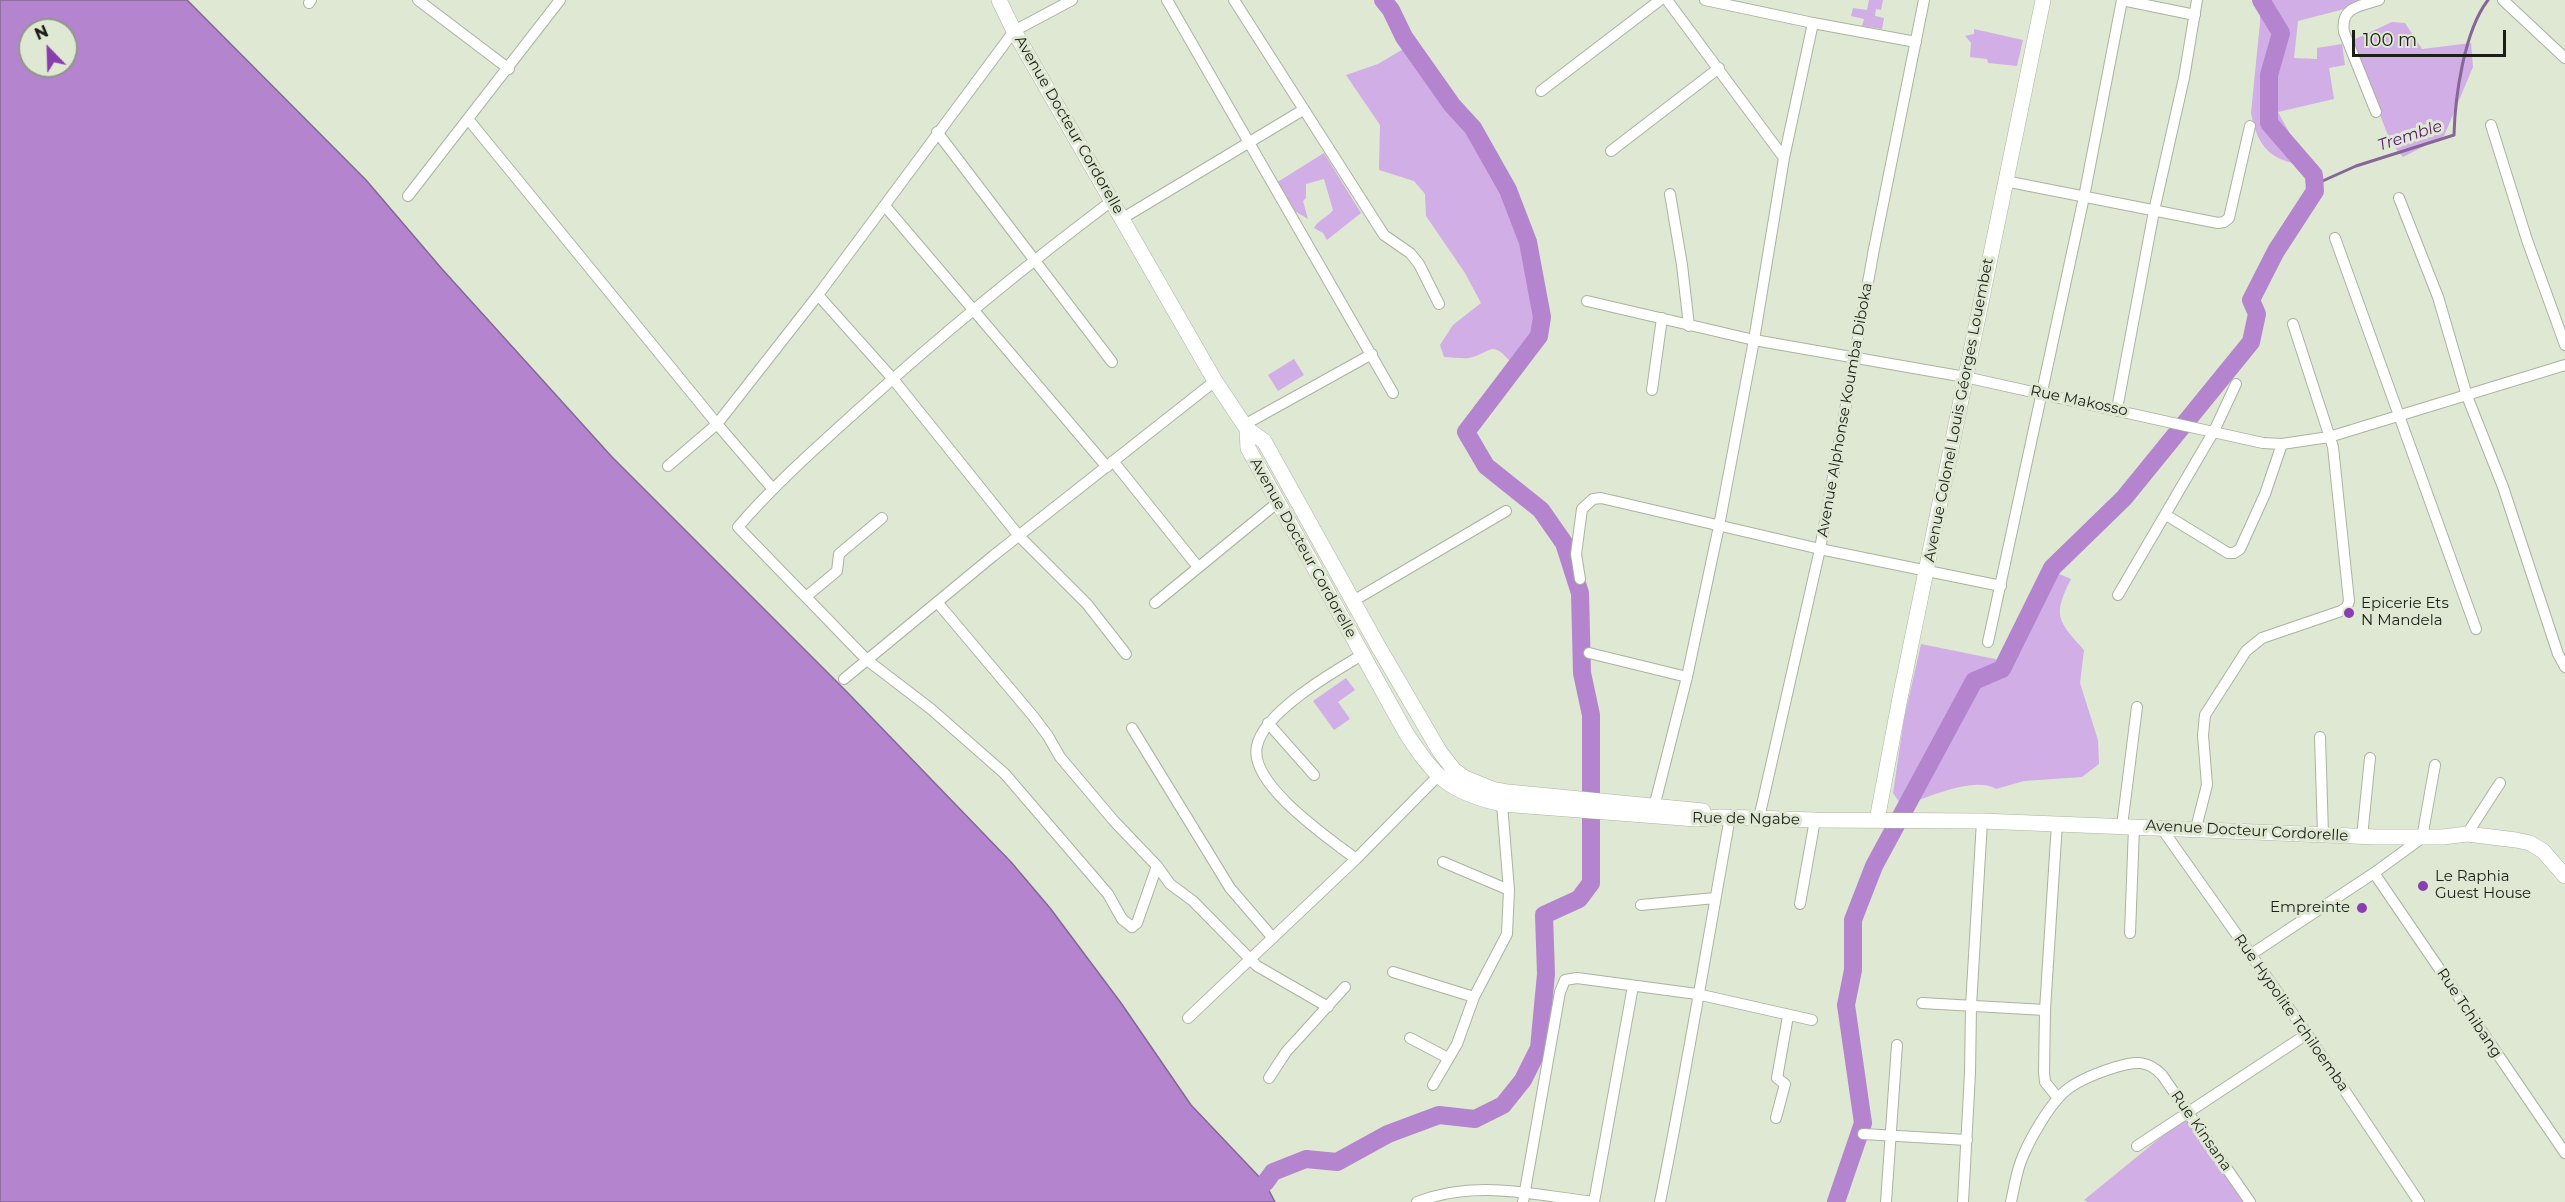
<!DOCTYPE html>
<meta charset="utf-8">
<style>
body{margin:0}
#map{position:relative;width:2565px;height:1202px;overflow:hidden;background:#dee8d3;font-family:Montserrat,sans-serif}
canvas{display:block}
.north{position:absolute;left:18px;top:18px;width:60px;height:60px;box-sizing:border-box;background:#dee8d3;border:2px solid #909888;border-radius:50%;rotate:337deg;font-size:16px;font-weight:700;line-height:24px;text-align:center;color:#1c1f17}
.north::after{content:'';display:block;margin:auto;width:21px;height:27px;background:#8a3dae;clip-path:polygon(50% 0,100% 100%,50% 72%,0 100%)}
.scale{position:absolute;left:2352px;top:30px;width:154px;height:27px;box-sizing:border-box;border:3px solid #1c1f17;border-top:0;padding-left:8px;font-size:18px;line-height:21px;white-space:nowrap;color:#1c1f17;-webkit-text-stroke:4px #dee8d3;paint-order:stroke}
</style>
<div id="map">
<canvas width="2565" height="1202"></canvas>
<div class="north">N</div>
<div class="scale">100 m</div>
</div>
<script>
const ctx = document.querySelector('canvas').getContext('2d');
ctx.lineJoin = 'round';
function fill(path, color) { ctx.fillStyle = color; ctx.fill(path, 'evenodd'); }
function strokePath(path, color, width, dash) { ctx.strokeStyle = color; ctx.lineWidth = width; ctx.lineCap = dash ? 'butt' : 'round'; ctx.setLineDash(dash || []); ctx.stroke(path); }
function drawText(font, color, halo, rows, align = 'center') {
  ctx.font = font + ' Montserrat,sans-serif'; ctx.lineWidth = 6; ctx.setLineDash([]); ctx.textBaseline = 'middle'; ctx.strokeStyle = halo; ctx.fillStyle = color; for (const [text, x, y, turn = 0] of rows) {
    ctx.save(); ctx.translate(x, y); ctx.rotate((+turn || 0) * Math.PI / 180); ctx.textAlign = isNaN(turn) ? turn : align; if (halo) ctx.strokeText(text, 0, 0); ctx.fillText(text, 0, 0); ctx.restore();
  }
}
fill(new Path2D(`
 M1869 0H1883L1881 10 1876 9 1875 16 1884 18 1882 29 1862 26 1864 19 1851 16 1853 8 1867 10Z
 M2260 0H2359L2360 5 2298 21 2294 58 2317 59V48L2342 44 2345 65 2329 68 2334 99 2278 112 2301 154 2297 164C2267 158 2257 143 2251 113L2260 23Z
 M2392 22 2405 23 2422 49 2471 43 2473 67 2444 136 2403 157 2391 143 2351 41Z
 M1974 29 2023 40 2017 66 1988 63 1987 59 1970 57 1971 43 1965 36 1974 34Z
 M1405 48 1484 155 1517 225 1536 309 1537 324 1520 355 1511 362C1490 339 1493 352 1469 358 1462 359 1452 357 1444 357L1440 345 1453 325 1481 303 1465 273 1426 216 1425 194 1414 181 1379 170 1380 125 1346 75 1378 64Z
 M1324 153 1361 213 1327 240 1323 233 1314 228C1319 219 1327 218 1333 210L1324 179 1306 184V198L1303 201 1308 219 1293 210 1276 183Z
 M1294 359 1304 375 1278 391 1268 375Z
 M2057 573 2071 579C2052 616 2058 621 2084 650L2080 683 2098 740 2099 764 2082 777 2024 781 1996 789C1975 775 1924 799 1902 806L1893 793 1904 719 1921 644 2010 662 2032 610Z
 M1346 678 1355 690 1338 702 1350 719 1334 730 1313 701Z
 M2187 1116 2247 1202H2088L2084 1200Z`), '#d1aee5');
const water = new Path2D(`
 M0 0H187L366 180 442 269 612 457 847 692 1011 862 1050 908 1121 1003 1191 1105 1265 1183 1275 1202H0ZM30 30H66V66H30Z`);
fill(water, '#b484ce');
strokePath(water, '#866697', 1.5);
strokePath(new Path2D(`
 M2315 191 2318 183 2356 166 2454 135C2455 97 2464 31 2488 0`), '#866697', 3);
strokePath(new Path2D(`
 M1265 1183 1273 1172 1306 1159 1337 1162 1388 1134 1439 1115 1475 1119 1503 1105 1523 1080 1539 1048 1546 974 1544 915 1579 899 1591 883V715L1582 673 1580 593 1564 543 1541 510 1486 466 1466 432 1539 336 1542 317 1528 242 1508 190 1473 128 1452 105 1404 37 1391 10 1383 0
 M1836 1202 1863 1123 1846 1005 1853 970V920L1874 866 1974 681 2002 669 2052 568 2124 498 2251 342 2257 314 2251 300 2276 251 2315 191 2314 175 2269 123V75L2281 33 2261 0`), '#b484ce', 18);
const street = new Path2D(`
 M418 0 509 69
 M1167 0 1393 393
 M1234 0 1384 235 1410 253 1419 264 1439 304
 M1667 0 1784 158
 M1705 0 1813 23
 M2122 0 2195 15
 M2503 0 2565 58
 M309 3 311 0
 M1541 91 1660 0
 M2376 112 2344 32C2340 7 2360 6 2379 0
 M468 119 717 424 772 488
 M2491 125 2527 240 2565 345
 M937 132 1112 362
 M1611 151 1719 68
 M2005 181 2218 223 2224 222 2229 218 2250 126
 M1670 194 1682 265 1689 326
 M408 196 560 0
 M2399 198 2438 297 2467 396 2503 487 2558 654 2565 667
 M1113 200C1025 266 941 335 859 409 817 447 775 484 738 527L867 660 931 709 1005 774 1108 894 1122 919 1132 927 1137 923 1157 866
 M885 206 1107 467
 M1123 218 1303 110
 M2335 238 2476 629
 M818 295 893 379 1019 536 1087 604 1126 654
 M1587 301 1754 340 1965 377 2263 443 2282 444 2329 437 2565 365
 M1652 390 1662 318
 M2117 409 2154 211 2184 78 2197 0
 M1244 425 1372 354
 M1113 461 1198 567
 M668 466 717 424 818 295 1014 31 1072 0
 M2166 515 2228 553H2234L2240 549 2265 494 2282 444
 M1580 579 1576 554 1582 509 1593 499 1601 498 1820 549 2001 586
 M2118 595 2214 431 2236 384
 M807 596 837 571 839 554 882 518
 M1353 601 1506 511
 M937 602 1033 716 1048 736 1060 757 1114 821 1157 866 1170 884 1193 901 1257 966 1328 1007
 M1155 603 1277 503
 M1988 642 2084 197 2122 0
 M1589 653 1687 677
 M844 679 993 556 1215 381
 M1268 723 1314 775
 M1132 728 1230 888 1273 938
 M2320 737 2323 834
 M1653 811 1687 677 1719 526 1754 340 1784 158 1813 23 1916 42
 M1759 818 1820 549 1874 249 1924 0
 M2057 823 2045 1010 2044 1072 2045 1082 2058 1098
 M2122 826 2137 707
 M2160 826 2307 1034 2419 1202
 M2196 828 2207 785 2203 735 2205 715 2246 651 2262 638 2341 611 2347 607 2349 601 2333 447 2293 324
 M2467 834 2500 783
 M2362 837 2370 758
 M1356 859C1330 839 1248 784 1257 746 1264 712 1333 672 1362 655
 M1443 862 1509 890
 M2374 873 2565 1153
 M1800 904 1815 820
 M1641 905 1715 898
 M2130 933 2134 827
 M2250 955 2374 873 2422 838 2435 765
 M1393 972 1474 997
 M1922 1003 2045 1010
 M1188 1018 1356 859 1437 777
 M1410 1038 1448 1058
 M1269 1078 1286 1052 1345 987
 M1433 1085 1457 1044 1474 997 1507 934 1509 890 1502 804
 M1776 1118 1785 1084 1777 1078 1788 1016
 M1863 1134 1967 1140
 M2137 1146 2307 1034
 M1417 1202C1477 1179 1532 1195 1594 1202
 M1523 1202 1560 992 1565 980 1577 978 1697 994 1812 1020
 M1594 1202 1633 986
 M1660 1202C1686 1074 1707 945 1730 817
 M1886 1202 1897 1045
 M1963 1202 1970 1073 1971 1006 1982 821
 M2011 1202C2014 1189 2016 1174 2021 1161 2029 1140 2051 1101 2069 1088 2083 1078 2100 1072 2116 1067 2135 1061 2148 1060 2162 1075L2250 1202`);
const secondary = new Path2D(`
 M999 0 1014 31 1215 381 1247 429 1248 448 1406 733C1435 777 1448 792 1502 804L1696 819 1721 817 1815 820 1982 821 2377 837H2443L2467 834 2516 840 2530 843 2543 851 2565 876
 M1247 429 1264 441 1378 646 1440 752 1454 770 1465 778 1492 789 1508 792 1703 811
 M1877 820 1900 698 2043 0`);
strokePath(street, '#aab39f', 12);
strokePath(secondary, '#aab39f', 16);
strokePath(street, '#fff', 10);
strokePath(secondary, '#fff', 15);
for (const [x, y, r, color] of [
 [2349,613,6,"#8a3dae"],
 [2423,886,6,"#8a3dae"],
 [2362,908,6,"#8a3dae"]
]) { const dot = new Path2D(); dot.arc(x, y, r, 0, 2 * Math.PI); ctx.fillStyle = color; ctx.fill(dot); strokePath(dot, '#dee8d3', 2); }
drawText('15px', '#1c1f17', '#dee8d3', [
 ["Avenue Docteur Cordorelle",1069,125,60],
 ["Rue Makosso",2079,401,12],
 ["Avenue Alphonse Koumba Diboka",1845,410,-80],
 ["Avenue Colonel Louis Géorges Louembet",1959,410,-79],
 ["Avenue Docteur Cordorelle",1303,548,61],
 ["Rue de Ngabe",1746,819,1],
 ["Avenue Docteur Cordorelle",2247,831,3],
 ["Rue Hypolite Tchiloemba",2291,1013,55],
 ["Rue Tchibang",2469,1013,56],
 ["Rue Kinsana",2201,1131,55]
]);
drawText('15px', '#1c1f17', '#dee8d3', [
 ["Epicerie Ets",2361,604],
 ["N Mandela",2361,621],
 ["Le Raphia",2435,877],
 ["Guest House",2435,894],
 ["Empreinte",2350,908,"right"]
], 'left');
drawText('italic 16px', '#551770', '#dee8d3', [
 ["Tremble",2410,136,-18]
]);
</script>
